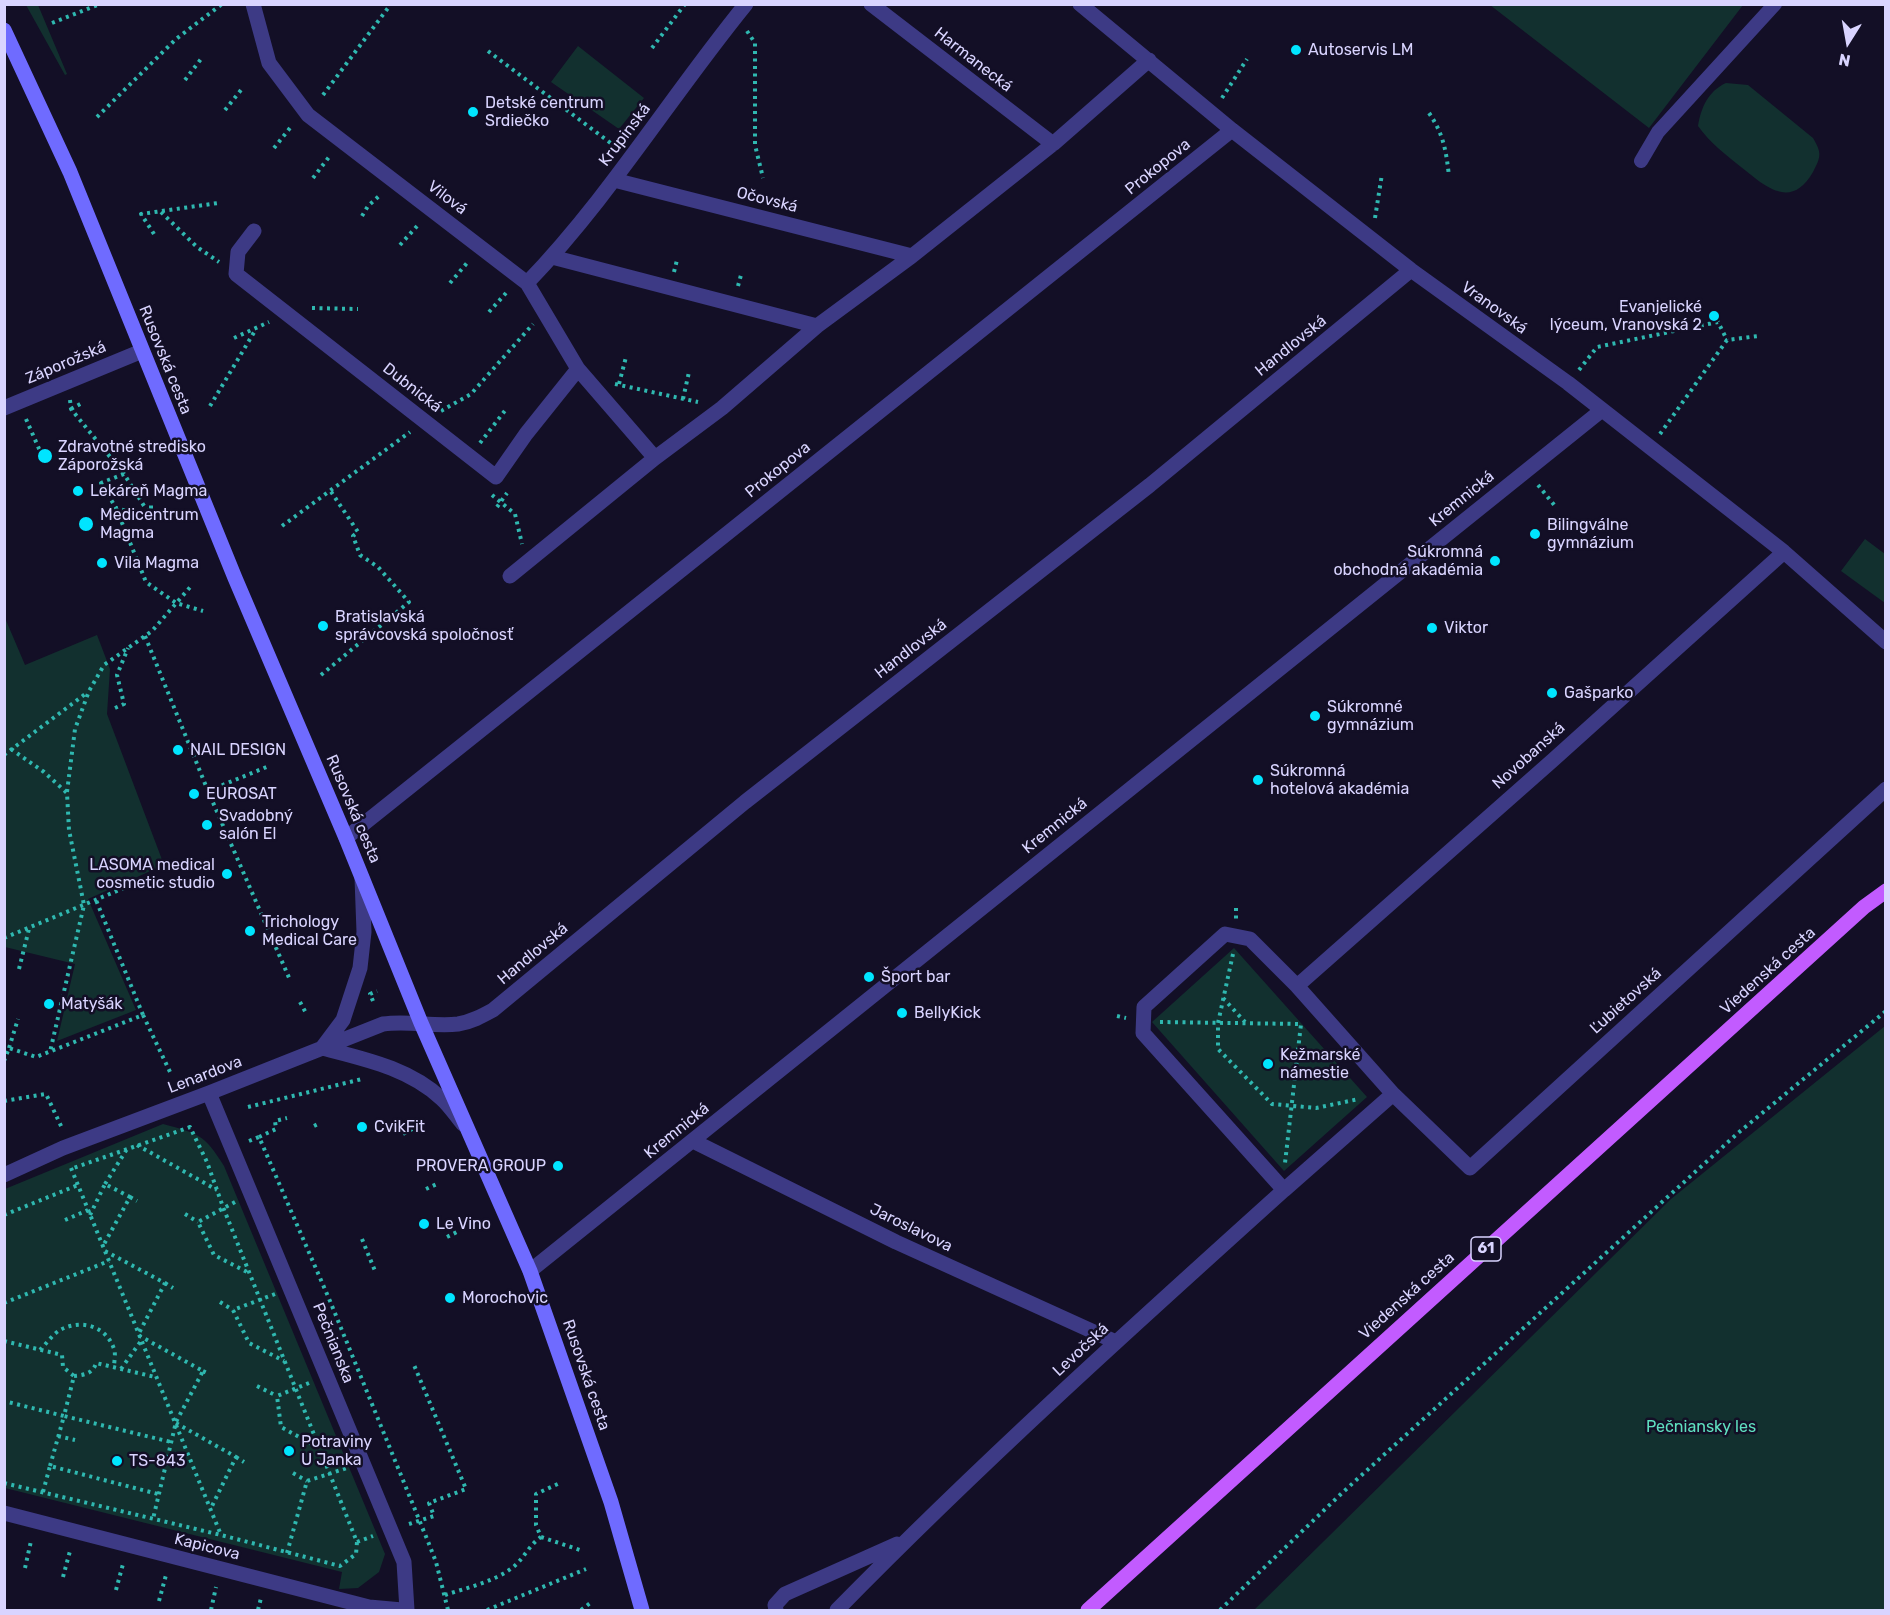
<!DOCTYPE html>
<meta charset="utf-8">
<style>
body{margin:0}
#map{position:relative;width:1890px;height:1615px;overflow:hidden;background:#130f26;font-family:Rubik,sans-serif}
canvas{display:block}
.frame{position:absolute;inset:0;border:6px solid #d9d4ff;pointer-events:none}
.north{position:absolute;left:1818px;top:12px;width:60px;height:60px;-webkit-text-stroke:4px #130f26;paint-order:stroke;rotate:191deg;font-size:16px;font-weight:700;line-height:24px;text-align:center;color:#d9d4ff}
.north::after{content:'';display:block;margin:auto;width:21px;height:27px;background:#d9d4ff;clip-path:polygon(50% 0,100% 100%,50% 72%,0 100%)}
</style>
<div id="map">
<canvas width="1890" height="1615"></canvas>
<div class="frame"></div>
<div class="north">N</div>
</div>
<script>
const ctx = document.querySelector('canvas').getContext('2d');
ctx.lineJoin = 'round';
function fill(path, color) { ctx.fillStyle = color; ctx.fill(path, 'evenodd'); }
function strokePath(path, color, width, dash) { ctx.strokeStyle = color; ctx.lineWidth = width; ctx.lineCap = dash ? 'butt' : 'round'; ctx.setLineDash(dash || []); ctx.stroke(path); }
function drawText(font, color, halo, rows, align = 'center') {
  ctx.font = font + ' Rubik,sans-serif'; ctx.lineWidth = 5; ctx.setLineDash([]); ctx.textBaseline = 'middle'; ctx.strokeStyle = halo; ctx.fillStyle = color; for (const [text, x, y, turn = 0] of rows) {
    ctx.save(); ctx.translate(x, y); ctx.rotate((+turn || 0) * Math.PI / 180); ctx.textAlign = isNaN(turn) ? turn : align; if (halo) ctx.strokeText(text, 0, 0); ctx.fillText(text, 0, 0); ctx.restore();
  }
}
fill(new Path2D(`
 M26 5H38L67 74 65 75Z
 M1490 5H1743L1649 128Z
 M578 46 644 98 619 129 551 82Z
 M1726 83 1748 85 1813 138C1822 153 1821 157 1813 172 1791 210 1766 187 1741 167 1725 154 1710 143 1698 126 1701 108 1708 91 1726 83Z
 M1865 539 1885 554V603L1841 571Z
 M5 618 25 665 97 635 110 669 107 714 164 865 88 899 136 1010 57 1041 75 964 5 947Z
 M1234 948 1367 1097 1284 1171 1152 1022Z
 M1885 1026V1610H1254L1671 1199Z
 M163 1124C199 1134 204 1134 224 1166L385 1554 379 1572 358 1588 339 1589 342 1572 5 1488V1189Z`), '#12302f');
strokePath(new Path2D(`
 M52 23 100 4
 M747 31 755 43V145L763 178
 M652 48 685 4
 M488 51 616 147
 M185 80 201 59
 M323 95 391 4
 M1222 98 1247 59
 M225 110 241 90
 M1429 113C1444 135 1446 151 1449 176
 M97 117 176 39 222 4
 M274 148 290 128
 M313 178 329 157
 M161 212 197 247 219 262
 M362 216 368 206 379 196
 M1375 218 1382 174
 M154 234 141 214 218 203
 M400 245 418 225
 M674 272 677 260
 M450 283 467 263
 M738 286 741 275
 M312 308 358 309
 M489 312 506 293
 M234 338 269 322
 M1579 370 1597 347 1718 322 1727 340
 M615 384 698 402
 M619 384 626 357
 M683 399 689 372
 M70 400 71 409 124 474 151 517
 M210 406 256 329
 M71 409 82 403
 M441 411 471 394 533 324
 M26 419 40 451
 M1660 434 1727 340 1758 336
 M480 443 507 408
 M124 474 101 483 116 508 150 517
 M1538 485 1555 506
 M492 495 515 514 522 544
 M497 507 507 493
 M116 508 146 582 176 603 203 611
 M151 516V504
 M282 526 410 432
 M145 636 208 791 290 980
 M321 675 409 602 378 567 360 555 353 536 358 532 330 490
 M115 708 124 704 117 675 128 648
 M11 749 44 772 67 793 69 830 84 905 50 1052
 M4 755 88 692
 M208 791 269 766
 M67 792 75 729 89 691 104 665 152 631 192 585
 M1236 908V920
 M4 938 148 878
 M1233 954 1218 1023V1049L1272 1104 1316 1108 1359 1099
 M19 969 29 929
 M1223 998 1245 1022
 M373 1001 370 994 377 991
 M300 1002 306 1013
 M143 1015 170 1072
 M1117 1016 1126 1018
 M1160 1022 1301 1024 1285 1163
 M9 1048 18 1019
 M4 1061 9 1048 36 1057 143 1015 96 900
 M4 1101 46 1094 62 1128
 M248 1107 362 1079
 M314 1126 320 1123
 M403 1134 418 1126
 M259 1137 276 1129 275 1121 287 1118
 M249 1141 259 1137 330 1301 429 1544 436 1562 448 1610
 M137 1145 217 1190
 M71 1168 221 1535
 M105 1184 127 1149
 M426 1189 439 1183
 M130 1197 137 1201
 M235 1202 198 1222 214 1255 249 1273
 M185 1214 198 1222
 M4 1215 78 1185
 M90 1215 105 1184 130 1197 103 1246
 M65 1220 88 1210
 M447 1237 459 1231
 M362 1239 375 1271
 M105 1251 165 1283 138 1335 203 1371 176 1422 153 1519
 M165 1283 173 1288
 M275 1294 233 1310 249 1343 284 1361
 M220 1302 233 1310
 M4 1303 109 1261
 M4 1341 62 1355 63 1367 74 1376 64 1416 4 1401
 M40 1350C46 1344 53 1334 60 1330 80 1319 106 1325 114 1349 116 1354 114 1362 114 1367
 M121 1369 141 1341
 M203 1371 209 1374
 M74 1376C83 1375 93 1374 96 1363L155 1377
 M309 1383 277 1396 281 1427 319 1448
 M257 1386 277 1396
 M176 1423 236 1457 212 1506
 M58 1436 75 1440
 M236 1457 244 1462
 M50 1466 64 1416 171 1442
 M293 1473 307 1481
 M4 1483 221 1535 340 1566 356 1554 357 1542 223 1207 207 1162 190 1127 71 1169
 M43 1492 50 1466 158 1494
 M409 1524 434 1516 429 1503 466 1489 414 1365
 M541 1537 580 1550
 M357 1542 373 1536
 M287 1553 307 1481 347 1468
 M25 1568 31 1541
 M63 1577 70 1551
 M116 1590 123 1564
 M445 1595C466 1588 493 1582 512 1568 523 1560 529 1545 541 1537L536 1525V1494L560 1483
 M159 1601 166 1575
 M211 1610 216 1587
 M258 1610 261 1598
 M487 1610 586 1569
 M581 1610 593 1601
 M1220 1610 1342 1493 1738 1133 1886 1011`), '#2fb8b0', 4, [3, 4.5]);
strokePath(new Path2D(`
 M1641 161 1658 132 1775 4`), '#3d3a85', 14);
strokePath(new Path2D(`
 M253 4 269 63 308 115 527 283 578 369 655 458 722 408 817 326 912 256 1053 144 1149 60
 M871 4 1053 144
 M1080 4 1232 130 1411 270 1568 383 1784 552 1886 642
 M614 180 912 256
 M254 231 238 252 236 274 496 477 526 434 578 369
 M552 257 817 326
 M527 283C609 198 671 96 746 4
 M4 408 142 351
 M510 576 655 458
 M346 838 1232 130
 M1225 934 1250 939 1297 986 1393 1094 1284 1190 1143 1033 1144 1007Z
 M1297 986 1553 760 1784 552
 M322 1048 343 1020 360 968 364 932 362 878
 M322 1048C364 1059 409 1068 442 1099 450 1106 456 1116 463 1124
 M209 1093 404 1562 407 1610
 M1393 1094 1470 1168 1886 789
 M693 1141 896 1242 1116 1342
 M4 1175 63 1148 209 1093 383 1024C408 1020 433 1027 458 1024 471 1022 482 1016 493 1010L745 802 1150 485 1411 270
 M530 1271 1602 410
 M4 1513 369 1607 402 1610
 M776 1610 775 1605 785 1594 897 1544
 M837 1610C980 1464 1132 1327 1284 1190`), '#3d3a85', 15);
strokePath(new Path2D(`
 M4 30 70 172 235 578 346 838 421 1023 530 1271 611 1502 642 1610`), '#6f6bff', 15);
strokePath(new Path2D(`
 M1088 1610 1864 907 1886 891`), '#c25bff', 15);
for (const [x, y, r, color] of [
 [1296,50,6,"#00e5ff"],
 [473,112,6,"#00e5ff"],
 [1714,316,6,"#00e5ff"],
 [45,456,8,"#00e5ff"],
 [78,491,6,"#00e5ff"],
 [86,524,8,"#00e5ff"],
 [1535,534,6,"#00e5ff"],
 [1495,561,6,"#00e5ff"],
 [102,563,6,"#00e5ff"],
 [323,626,6,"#00e5ff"],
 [1432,628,6,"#00e5ff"],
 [1552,693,6,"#00e5ff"],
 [1315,716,6,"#00e5ff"],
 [178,750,6,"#00e5ff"],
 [1258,780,6,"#00e5ff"],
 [194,794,6,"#00e5ff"],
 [207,825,6,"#00e5ff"],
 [227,874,6,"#00e5ff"],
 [250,931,6,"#00e5ff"],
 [869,977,6,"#00e5ff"],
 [49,1004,6,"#00e5ff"],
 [902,1013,6,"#00e5ff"],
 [1268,1064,6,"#00e5ff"],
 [362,1127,6,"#00e5ff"],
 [558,1166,6,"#00e5ff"],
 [424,1224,6,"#00e5ff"],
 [450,1298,6,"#00e5ff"],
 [289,1451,6,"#00e5ff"],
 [117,1461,6,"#00e5ff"]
]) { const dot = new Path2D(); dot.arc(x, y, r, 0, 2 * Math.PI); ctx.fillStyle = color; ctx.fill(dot); strokePath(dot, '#130f26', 2); }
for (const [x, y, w] of [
 [1486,1249,30]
]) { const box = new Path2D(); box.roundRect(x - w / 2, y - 12, w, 24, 4.5); ctx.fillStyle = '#130f26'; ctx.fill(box); strokePath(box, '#d9d4ff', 1.5); }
drawText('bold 15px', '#d9d4ff', null, [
 ["61",1486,1249]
]);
drawText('16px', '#d9d4ff', '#130f26', [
 ["Autoservis LM",1308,50],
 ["Detské centrum",485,103],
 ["Srdiečko",485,121],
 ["Evanjelické",1702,307,"right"],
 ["lýceum, Vranovská 2",1702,325,"right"],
 ["Zdravotné stredisko",58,447],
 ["Záporožská",58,465],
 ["Lekáreň Magma",90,491],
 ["Medicentrum",100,515],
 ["Magma",100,533],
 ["Bilingválne",1547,525],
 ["gymnázium",1547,543],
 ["Súkromná",1483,552,"right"],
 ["obchodná akadémia",1483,570,"right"],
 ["Vila Magma",114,563],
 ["Bratislavská",335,617],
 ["správcovská spoločnosť",335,635],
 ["Viktor",1444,628],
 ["Gašparko",1564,693],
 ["Súkromné",1327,707],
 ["gymnázium",1327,725],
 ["NAIL DESIGN",190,750],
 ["Súkromná",1270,771],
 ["hotelová akadémia",1270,789],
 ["EUROSAT",206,794],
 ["Svadobný",219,816],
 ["salón El",219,834],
 ["LASOMA medical",215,865,"right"],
 ["cosmetic studio",215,883,"right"],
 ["Trichology",262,922],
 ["Medical Care",262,940],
 ["Šport bar",881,977],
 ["Matyšák",61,1004],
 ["BellyKick",914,1013],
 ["Kežmarské",1280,1055],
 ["námestie",1280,1073],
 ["CvikFit",374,1127],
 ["PROVERA GROUP",546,1166,"right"],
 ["Le Vino",436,1224],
 ["Morochovic",462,1298],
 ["Potraviny",301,1442],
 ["U Janka",301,1460],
 ["TS-843",129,1461]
], 'left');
drawText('16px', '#d9d4ff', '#130f26', [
 ["Harmanecká",973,60,38],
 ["Krupinská",625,135,-53],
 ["Prokopova",1158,167,-39],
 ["Vilová",447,198,37],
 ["Očovská",767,200,14],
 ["Vranovská",1494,308,36],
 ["Handlovská",1291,346,-39],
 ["Rusovská cesta",165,360,68],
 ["Záporožská",66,363,-23],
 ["Dubnická",412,388,38],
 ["Prokopova",778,470,-39],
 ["Kremnická",1462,499,-39],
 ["Handlovská",911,649,-38],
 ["Novobanská",1529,756,-42],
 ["Rusovská cesta",353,809,67],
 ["Kremnická",1055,826,-39],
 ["Handlovská",533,954,-40],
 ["Viedenská cesta",1768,971,-42],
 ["Ľubietovská",1626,1001,-42],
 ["Lenardova",205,1075,-21],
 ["Kremnická",677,1131,-39],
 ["Jaroslavova",911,1228,26],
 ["Viedenská cesta",1407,1296,-42],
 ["Pečnianska",333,1343,68],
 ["Levočská",1081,1350,-43],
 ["Rusovská cesta",586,1375,71],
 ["Kapicova",207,1547,14]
]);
drawText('16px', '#5fe0c0', '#130f26', [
 ["Pečniansky les",1701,1427]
]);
</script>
